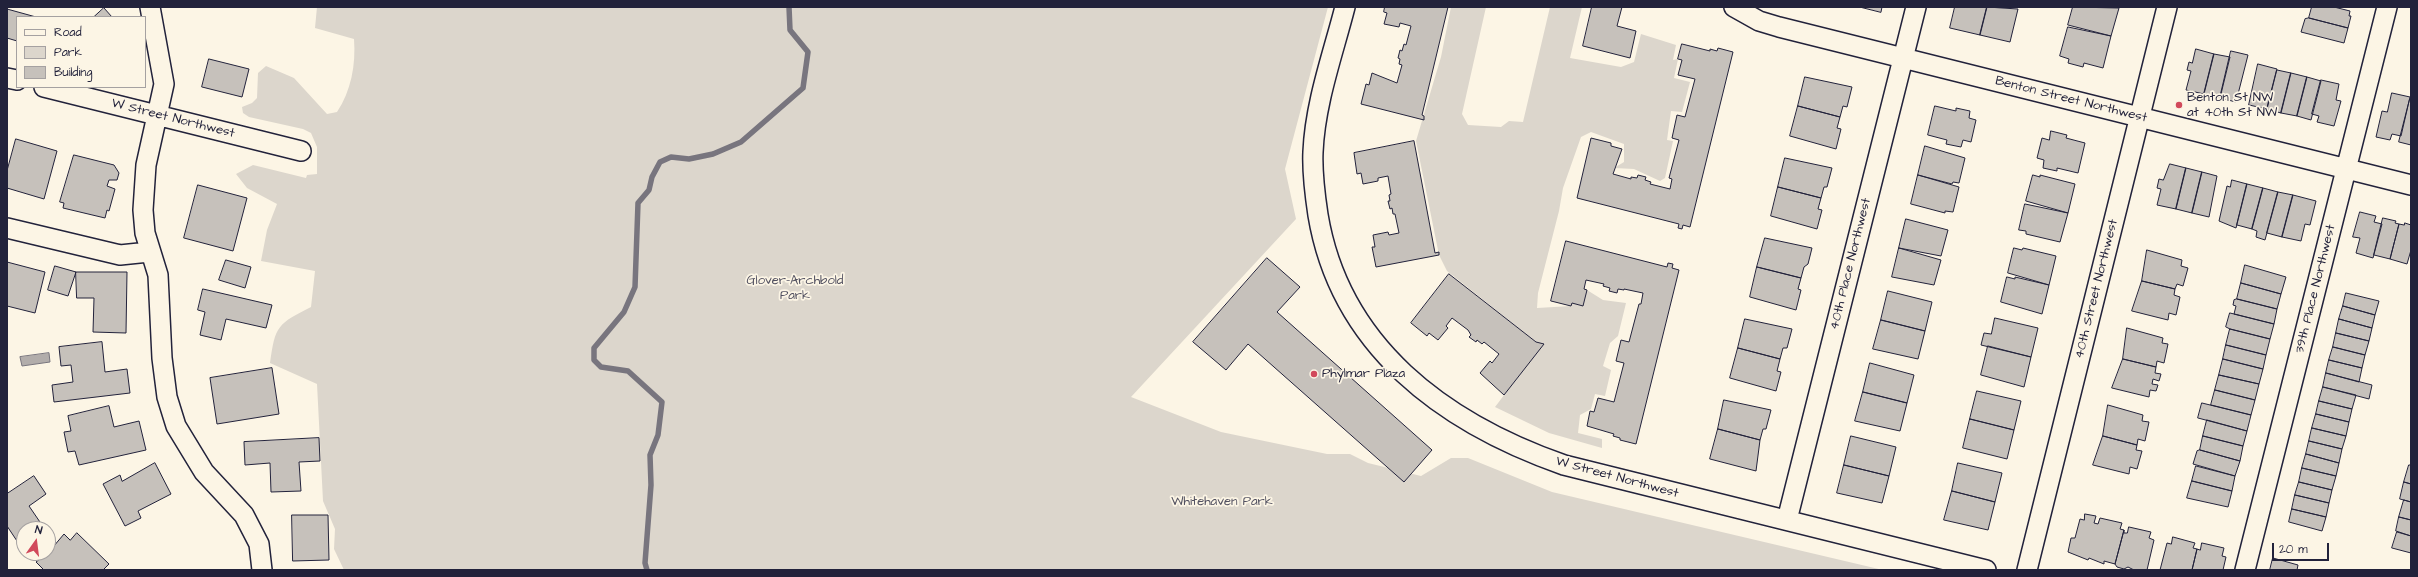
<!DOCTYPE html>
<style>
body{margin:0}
#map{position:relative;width:2418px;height:577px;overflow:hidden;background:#fcf5e5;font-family:"Architects Daughter",sans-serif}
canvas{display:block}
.frame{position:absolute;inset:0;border:8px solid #22223b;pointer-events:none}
.legend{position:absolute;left:16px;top:16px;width:130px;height:72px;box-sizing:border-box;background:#fcf5e5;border:1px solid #a5a1a1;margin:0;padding:5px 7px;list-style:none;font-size:12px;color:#22223b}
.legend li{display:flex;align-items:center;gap:8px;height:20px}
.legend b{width:20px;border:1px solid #a5a1a1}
.north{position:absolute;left:16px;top:521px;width:40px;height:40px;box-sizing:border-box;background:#fcf5e5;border:1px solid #a5a1a1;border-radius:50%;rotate:14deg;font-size:11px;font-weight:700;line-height:16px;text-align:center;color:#22223b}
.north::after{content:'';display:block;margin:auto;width:14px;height:18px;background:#d1495b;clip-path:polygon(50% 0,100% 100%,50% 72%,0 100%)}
.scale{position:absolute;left:2272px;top:543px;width:57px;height:18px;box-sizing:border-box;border:2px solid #22223b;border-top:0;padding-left:5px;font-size:12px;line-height:14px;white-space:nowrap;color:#22223b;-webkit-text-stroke:3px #fcf5e5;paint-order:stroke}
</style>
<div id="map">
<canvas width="2418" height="577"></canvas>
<div class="frame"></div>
<ul class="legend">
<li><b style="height:5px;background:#fcf5e5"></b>Road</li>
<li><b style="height:11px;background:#dcd6cc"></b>Park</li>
<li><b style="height:11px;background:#c6c1bb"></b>Building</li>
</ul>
<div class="north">N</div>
<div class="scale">20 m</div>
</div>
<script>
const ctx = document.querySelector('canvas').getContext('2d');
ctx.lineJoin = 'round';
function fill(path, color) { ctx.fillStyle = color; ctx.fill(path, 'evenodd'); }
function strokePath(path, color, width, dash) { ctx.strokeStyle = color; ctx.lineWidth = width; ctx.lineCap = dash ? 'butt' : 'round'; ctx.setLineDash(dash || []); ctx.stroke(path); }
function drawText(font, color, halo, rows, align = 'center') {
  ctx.font = font + ' "Architects Daughter",sans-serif'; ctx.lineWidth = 3.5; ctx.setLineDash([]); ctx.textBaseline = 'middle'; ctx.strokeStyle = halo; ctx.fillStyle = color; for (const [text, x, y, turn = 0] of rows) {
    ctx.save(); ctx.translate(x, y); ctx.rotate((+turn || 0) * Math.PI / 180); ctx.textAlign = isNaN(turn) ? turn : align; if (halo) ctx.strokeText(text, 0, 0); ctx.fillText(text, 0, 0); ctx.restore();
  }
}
fill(new Path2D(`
 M317 7H1328L1285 169 1296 219 1131 397 1221 432 1327 454H1350L1368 463 1421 476 1451 458H1468L1552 492 1883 570H344L334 549 335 529 323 501 317 384 270 363C275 325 278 324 311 307L315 271 261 261 267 230 277 204 247 188 236 174 253 165 306 178 307 175 317 174V147L311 133 303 129 249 117 243 113 242 107 252 103 257 98 258 73 266 66 294 78 327 114 337 112C351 91 356 65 354 39L315 28Z
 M1451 7H1486L1462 114 1468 125 1501 127 1509 121 1523 122 1550 7H1582L1570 58 1621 67 1634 62 1641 34 1676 45 1673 60 1678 59 1674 78 1690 82 1682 112 1671 111 1667 140 1673 141 1665 178 1660 181 1634 169 1614 168 1624 162V144L1591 132 1581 137 1563 188 1559 211 1538 293 1537 308 1571 306 1572 303 1583 306 1587 290 1603 300 1626 303 1618 336 1610 343 1603 366 1611 370 1605 396 1595 394 1591 409 1580 415 1578 433 1602 439V448L1549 433 1495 407 1543 344 1536 342 1447 271 1439 255 1416 141 1441 57Z`), '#dcd6cc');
const water = new Path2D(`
 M49 353 50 362 22 366 20 357Z`);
fill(water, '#b2adab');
strokePath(water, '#78757e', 1);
strokePath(new Path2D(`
 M647 570 645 563 651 485 650 455 658 435 662 402 628 371 601 367 594 360V348L624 312 635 287 638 203 649 190 652 177 660 162 671 157 689 159 713 154 741 142 803 88 808 52 790 30 789 7`), '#78757e', 5.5);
const building = new Path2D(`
 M1385 7H1448L1422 115 1424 116V120L1361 104 1366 84 1369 85 1372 73 1397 83 1402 65 1399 64 1400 59 1398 58 1400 50 1402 51 1404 44 1406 45 1411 26 1400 23 1399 27 1384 24 1387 13 1384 12Z
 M1592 7H1622L1617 26 1636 31 1630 58 1583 46Z
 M1860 7H1882L1881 12Z
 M1955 7H1987L1980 35 1950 28Z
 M1987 7 2018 9 2010 42 1980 35Z
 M2073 7 2119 8 2111 36 2068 25Z
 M2312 7H2334L2350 11 2349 16H2351L2348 28 2309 18Z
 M104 8 112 17H94Z
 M7 9 36 17H17V41L7 38Z
 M2309 18 2348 28 2344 43 2301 32 2305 19Z
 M2068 27 2111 36 2103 68 2084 63 2083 67 2068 63 2069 59 2060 56Z
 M1682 44 1710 51V49L1717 51 1718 48 1733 52 1690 227 1683 225 1682 229 1678 228 1679 224 1577 198 1591 138 1611 143V146L1622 149 1613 174 1631 179V177L1637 178 1638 175 1646 177 1645 180 1651 182 1650 184 1670 189 1672 179 1669 178 1679 140 1672 138 1677 115 1685 117 1695 79 1678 75 1682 60 1678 59Z
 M2196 49 2214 54 2204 94 2186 90 2191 71 2187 70 2189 62 2192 63Z
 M2231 51 2248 55 2236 102 2220 98Z
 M2214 54 2230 57 2220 98 2204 94Z
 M209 59 249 69 242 97 202 87Z
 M2258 64 2277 69 2267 109 2249 105Z
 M2277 70 2291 73 2281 113 2267 109Z
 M2291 73 2307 77 2297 116 2281 113Z
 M1805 77 1852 87 1847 107 1843 106 1840 117 1798 106Z
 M2307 77 2321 81 2311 120 2297 116Z
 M2321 80 2339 84 2336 100 2341 101 2334 126 2317 122 2319 116 2312 114Z
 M2392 93 2410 97 2401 136 2392 134 2390 140 2376 137 2382 111 2387 112Z
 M2410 99H2411V145L2399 142Z
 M1798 106 1840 117 1837 128 1841 129 1836 149 1790 136Z
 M1935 106 1956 111V108L1970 111 1969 118 1976 120 1971 142 1963 140 1961 147 1946 144 1947 140 1928 135Z
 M2051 131 2067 135 2066 138 2085 143 2078 173 2057 168V171L2043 168 2044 160 2037 158 2042 138 2049 140Z
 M16 139 57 151 44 199 7 188V171Z
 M1414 141 1435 253 1439 252V255L1376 267 1372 247H1375L1373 235 1388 232 1389 235 1399 233 1395 214H1393L1392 208 1390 209 1388 201H1390L1389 195 1391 194 1388 176 1378 178V181L1363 184 1361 173 1357 174 1354 153Z
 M1925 146 1965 158 1959 183 1953 182 1952 184 1918 175Z
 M74 155 114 165 119 173 117 180H109L107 186 115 189 109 211 107 210 105 218 63 208 64 203 60 202Z
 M1785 158 1832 168 1827 187H1824L1821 198 1778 187Z
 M2170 164 2186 168 2176 209 2157 205 2161 189 2157 188 2159 179 2163 180Z
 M2186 168 2202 172 2192 213 2176 209Z
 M2202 172 2217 176 2209 217 2192 213Z
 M1918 175 1959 187 1953 212 1945 211V213L1911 204Z
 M2033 175 2040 177V175L2075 184 2068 213 2026 201Z
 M2232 180 2247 184 2236 228 2219 221 2227 186 2230 187Z
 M2247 184 2263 188 2252 229 2237 225Z
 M198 185 247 198 233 251 184 238Z
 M1778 187 1821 198 1818 209 1822 210 1817 229 1771 216Z
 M2263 188 2278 192 2265 240 2256 237 2257 231 2252 229Z
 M2278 192 2293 195 2282 237 2267 233Z
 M2293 195 2316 201 2310 225 2305 224 2301 241 2282 237Z
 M2025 204 2068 213 2060 242 2026 234V231L2019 230Z
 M2360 212 2376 216 2374 222 2382 224 2373 258 2356 253 2360 238 2353 237Z
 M2383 218 2396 221 2395 223 2399 224 2390 259 2374 255Z
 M1906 219 1948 230 1941 256 1899 248Z
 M2405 223 2411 225V250L2407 264 2390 259 2399 224 2404 225Z
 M1765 238 1812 248 1808 264 1804 267 1801 278 1757 267Z
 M1566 241 1667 267 1668 263 1673 264 1672 268 1679 270 1636 444 1620 440V438L1613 436 1614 434 1587 426 1590 411 1594 412 1598 398 1614 402 1624 363 1616 361 1621 340 1629 342 1639 304H1641L1643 293 1624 289V290L1618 289 1617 293 1609 291 1610 288 1603 286 1604 284 1586 280 1584 289 1587 290 1583 306 1572 303 1571 306 1551 301Z
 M1899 248 1941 260 1934 285 1892 277Z
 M2014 248 2022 250 2023 248 2056 256 2049 285 2008 273Z
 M2147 250 2182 260 2181 266 2188 268 2183 286 2177 284 2175 289 2142 281Z
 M1267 258 1300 287 1277 312 1432 450 1404 482 1248 344 1226 370 1193 342Z
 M226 260 251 267 245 288 219 280Z
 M7 262 45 272 35 313 7 306Z
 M2245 265 2286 277 2281 294 2241 283Z
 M55 266 76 272 68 296 48 290Z
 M1757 267 1801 278 1798 289 1801 290 1796 310 1750 297Z
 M76 272H127L126 333 93 332 94 298H77Z
 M1449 274 1536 342 1544 344 1504 395 1480 373 1490 361 1492 363 1499 354 1484 342 1482 344 1477 340 1476 342 1469 337 1471 335 1468 330 1452 318 1446 326 1448 328 1438 340 1429 333 1427 336 1411 323Z
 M2007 277 2015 279V277L2049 285 2042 314 2001 302Z
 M2142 281 2175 289 2174 295 2180 297 2176 315 2169 313 2168 320 2132 311Z
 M2241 283 2281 294 2277 309 2237 299Z
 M203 289 272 305 266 328 226 319 221 340 200 335 205 312 198 310Z
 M1888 291 1932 302 1925 331 1881 320Z
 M2346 293 2379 301 2375 315 2343 306Z
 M2237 299 2277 309 2274 324 2234 314 2236 306 2233 305 2234 300Z
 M2343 306 2375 315 2372 328 2339 319Z
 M2230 313 2274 324 2270 339 2230 329 2226 327Z
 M1995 318 2038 328 2031 357 1981 345 1984 333 1991 334Z
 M1745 319 1792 329 1787 348H1783L1780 359 1738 348Z
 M2339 319 2372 328 2369 341 2336 333Z
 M1881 320 1925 331 1918 359 1873 349Z
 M2127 328 2163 338 2162 343 2168 344 2164 363 2157 361 2156 367 2123 359Z
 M2230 329 2270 339 2266 355 2226 345Z
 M2336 333 2369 341 2365 355 2333 347Z
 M102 342 105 372 127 369 130 393 54 402 52 385 73 382 71 365 61 366 59 347Z
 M2226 345 2266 355 2263 369 2223 359Z
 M1988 346 2031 357 2024 387 1981 375Z
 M2333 347 2365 355 2362 368 2329 360Z
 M1738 348 1780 359 1777 371 1781 372 1776 391 1730 378Z
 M2123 359 2156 367 2155 373 2161 374 2159 381 2153 379 2152 384 2158 385 2156 391 2150 390 2149 397 2112 388Z
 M2223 359 2263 369 2259 384 2219 375Z
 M2329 360 2362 368 2359 382 2326 373Z
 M1870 363 1914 375 1907 403 1863 392Z
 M272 368 279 414 217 424 210 378Z
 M2326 373 2372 385 2369 399 2323 387Z
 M2219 375 2259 384 2255 400 2215 390Z
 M2323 387 2356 395 2352 409 2319 401Z
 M2215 390 2255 400 2251 415 2211 405Z
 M1977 391 2021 401 2014 430 1970 419Z
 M1863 392 1907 403 1900 431 1855 421Z
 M1724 400 1771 410 1767 425 1766 429H1763L1760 440 1718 429Z
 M2319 401 2352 409 2349 422 2316 414Z
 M2202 403 2251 415 2247 431 2198 418Z
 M2108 405 2143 415 2142 421 2149 422 2145 441 2138 439 2137 445 2103 436Z
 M109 406 114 427 139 421 146 450 79 465 75 451 68 452 64 432 71 431 68 416Z
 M2316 414 2349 422 2346 436 2312 428Z
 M1970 419 2014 430 2007 459 1963 448Z
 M2207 420 2247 431 2243 446 2203 436Z
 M2312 428 2346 436 2342 449 2309 441Z
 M1718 429 1760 440 1756 471 1710 459Z
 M1851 436 1896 447 1889 476 1844 465Z
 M2103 436 2137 445 2136 450 2142 451 2137 469 2130 467 2129 474 2093 465Z
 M2203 436 2243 446 2240 461 2200 450Z
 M319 438 320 461 299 462 301 491 271 492 270 463 245 465 244 442Z
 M2309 441 2342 449 2339 463 2306 454Z
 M2200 450 2240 461 2235 476 2193 464 2197 451Z
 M2306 454 2339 463 2336 476 2302 468Z
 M155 463 171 494 138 511 141 518 125 526 103 484 120 475 122 481Z
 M1958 463 2002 473 1995 502 1952 491Z
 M1844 465 1889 476 1882 503 1837 493Z
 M2409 465H2411V484L2404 482Z
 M2196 466 2235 476 2232 491 2192 481Z
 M2302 468 2336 476 2332 490 2299 482Z
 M34 476 46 494 29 506 42 525 35 529H24V536L17 541 7 526V494Z
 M2192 481 2232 491 2228 507 2187 498Z
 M2299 482 2332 490 2329 503 2295 495Z
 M2404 482 2411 484V502L2400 499Z
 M1952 491 1995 502 1988 530 1944 520Z
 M2295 495 2329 503 2326 517 2292 509Z
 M2404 500 2411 502V520L2399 517Z
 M2292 509 2326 517 2322 531 2289 522Z
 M2085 514 2096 516 2094 523 2098 524 2100 518 2122 523 2120 529 2124 530 2115 564 2104 561V564L2089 558 2088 560 2068 552 2071 538H2075L2080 519 2084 520Z
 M292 515H328L329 560 293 561Z
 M2399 517 2411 520V536L2396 531Z
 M2129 527 2151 532 2149 538 2154 540 2147 570H2134L2128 567 2124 569 2117 567 2115 564 2124 530V533H2127Z
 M2397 532 2411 536V553L2392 548Z
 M77 533 109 564 103 570H44L36 562 48 553 64 534 70 540Z
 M2173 537 2195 543 2193 548 2197 549 2192 570H2160L2167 543 2171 544Z
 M2202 543 2224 548 2222 556 2226 557 2223 570H2192L2197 549 2200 550Z
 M2273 558 2298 565 2297 570H2270Z`);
fill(building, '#c6c1bb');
strokePath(building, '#22223b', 1);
const street = new Path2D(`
 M150 7 164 84 146 165 143 210 145 233 158 275 162 358 167 397 176 426 204 472 244 515 259 544 262 570
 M1345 7C1333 54 1315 103 1313 152 1312 173 1315 195 1318 215 1340 347 1444 423 1564 465L1986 570
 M1734 7 1759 21 1779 27 2411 185
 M7 78 17 80
 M44 87 301 151
 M7 228 120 255 149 252
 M1787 520 1916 7
 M2027 570 2167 7
 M2245 570 2387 7`);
strokePath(street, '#22223b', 22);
strokePath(street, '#fcf5e5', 19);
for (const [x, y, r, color] of [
 [2179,105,4,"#d1495b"],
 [1314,374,4,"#d1495b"]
]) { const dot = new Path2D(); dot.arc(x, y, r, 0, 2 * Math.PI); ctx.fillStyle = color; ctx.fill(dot); strokePath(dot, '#fcf5e5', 1.5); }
drawText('13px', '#22223b', '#fcf5e5', [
 ["Benton St NW",2187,98],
 ["at 40th St NW",2187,113],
 ["Phylmar Plaza",1322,374]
], 'left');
drawText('13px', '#22223b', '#fcf5e5', [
 ["Benton Street Northwest",2071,100,14],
 ["W Street Northwest",173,119,14],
 ["40th Place Northwest",1851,264,-76],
 ["40th Street Northwest",2097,289,-76],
 ["39th Place Northwest",2316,289,-76],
 ["W Street Northwest",1617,478,15]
]);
drawText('13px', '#504f5f', '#fcf5e5', [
 ["Glover-Archbold",795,281],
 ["Park",795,296],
 ["Whitehaven Park",1222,502]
]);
</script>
